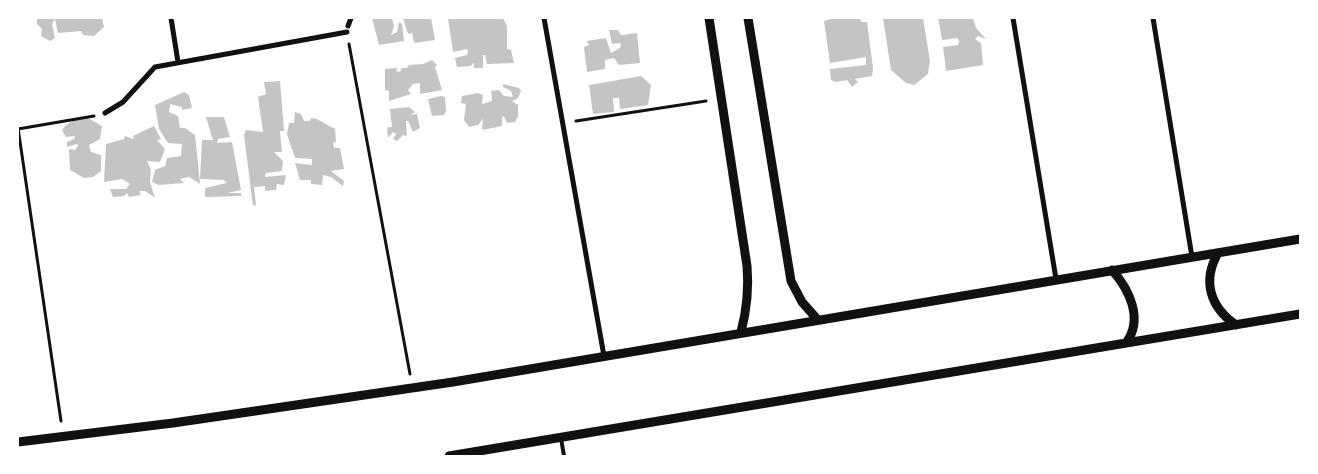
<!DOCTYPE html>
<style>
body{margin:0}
#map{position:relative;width:1318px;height:474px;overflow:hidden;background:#fff;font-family:"Space Grotesk",sans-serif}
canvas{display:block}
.frame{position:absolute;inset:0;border:19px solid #fff;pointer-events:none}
</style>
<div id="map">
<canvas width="1318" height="474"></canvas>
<div class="frame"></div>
</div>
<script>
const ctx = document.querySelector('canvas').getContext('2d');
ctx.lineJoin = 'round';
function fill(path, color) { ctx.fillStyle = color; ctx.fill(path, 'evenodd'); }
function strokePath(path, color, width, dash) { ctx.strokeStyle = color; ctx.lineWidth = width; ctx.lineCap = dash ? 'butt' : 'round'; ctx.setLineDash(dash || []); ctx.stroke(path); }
fill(new Path2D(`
 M37 18H102L104 27 94 36 83 35 81 31 58 33 55 19 52 24 55 38 50 41 41 36 42 29 37 24Z
 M372 18H392L394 26 391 35 397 32 399 22 402 24 404 41 379 45Z
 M403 18H431L435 40 414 43 412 33 408 34Z
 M448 18H503L507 26V49L511 50 514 63 487 64 485 55H483V68H474V63L470 66 457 67 455 58 467 55 468 51 467 49 453 52Z
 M833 18H859L862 22H867L873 68 872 76 855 79 858 82 852 87 847 80 836 82 831 80 830 69 866 65V57L830 63 824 21Z
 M883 18H923L930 61 928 74 914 85 906 83 891 70Z
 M938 18H973L976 28 986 39 978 36 975 39 981 43 983 65 946 71 943 47 958 45 959 41 957 38 942 40Z
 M609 30H618L621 35 637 33 640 63 619 65 614 58 605 60V69L587 72 584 47 589 45 587 41 606 38 611 53 620 48 621 43 612 44Z
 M432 60 437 65 435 67 442 90 420 94V83L413 84 408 90 411 94 389 101V91L385 90V69L397 68 396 71 400 72 402 68H407L409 65 423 64Z
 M641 76 651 85 648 105 620 109 619 98H613L614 112 593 114 589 85Z
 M280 81 284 131H280L282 152H274L283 161 282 171 266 173 265 177 286 175 284 185 277 184 276 190 265 191V186L254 187 256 205 253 206 244 135 246 130 263 132 258 97 266 94 264 82Z
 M503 84 519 88 521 91 518 98 512 101 518 105V117L515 122 507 123 504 116 502 118V126L482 130 483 119 478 125 469 127 464 120 466 104 461 103 462 96 478 93 483 95 482 104 492 101 491 91 499 90 504 96 513 97 511 91 503 87Z
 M184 92 189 95 192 108 182 110V107L170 104 169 112 178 116 180 128H185L195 135 200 184 189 177 180 179 184 183 159 185 152 182 155 170 165 166 167 158 181 156 182 144 168 143 159 129 155 105Z
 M441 96 445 97 446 111 444 115 432 116 428 99Z
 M409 107 415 112 410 115 417 114 420 128 413 132 408 121H406L407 136 403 135 397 141 393 139 396 134 393 132 388 138 387 130 388 127H392L390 109Z
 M295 112 301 114 304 121H310L311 118 317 119 335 129 336 142 333 143 334 148H340L344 169 331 171 344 181 343 186 331 177 323 175 322 185 311 184V180H300L295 163 312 165V159L295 158 287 134 289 123H294Z
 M86 117 102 126 100 139 89 145 91 152 101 155V171L93 177 84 178 70 170 69 149 75 150 78 146 77 144 67 147V142L74 139 75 136 66 137 62 130 66 125 76 119Z
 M206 117H224L230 137 218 139 217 143 232 142 241 190 227 193H241V196L205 197V188L227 183 224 180 200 179 202 140H213Z
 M154 126 161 139 157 140 165 149 160 162 147 161 151 170 150 182 155 198 145 191H139L141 195 129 197 127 193 124 196 113 197 110 189H126L130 184 122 179 104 182 106 144 124 139 125 136 134 139 133 136Z`), '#c4c4c4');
strokePath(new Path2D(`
 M349 44 410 374
 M576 121 706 101
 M18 128 61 421
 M18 129 94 116`), '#111', 3);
strokePath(new Path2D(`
 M561 438 564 456`), '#111', 4);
strokePath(new Path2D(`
 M171 18 178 62
 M544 18 604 356
 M1013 18 1056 279
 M1153 18 1192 257
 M348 26 351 18
 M105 113 123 102 155 67 347 32`), '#111', 5);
strokePath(new Path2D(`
 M709 18 747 266C749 289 747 309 741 332
 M748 18 791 281 802 302 817 319
 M1218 253C1202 281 1210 307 1236 325
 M1112 270C1129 289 1144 319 1126 343
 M18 442 173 423 453 382 1300 239
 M449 456 1300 314`), '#111', 9);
</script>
